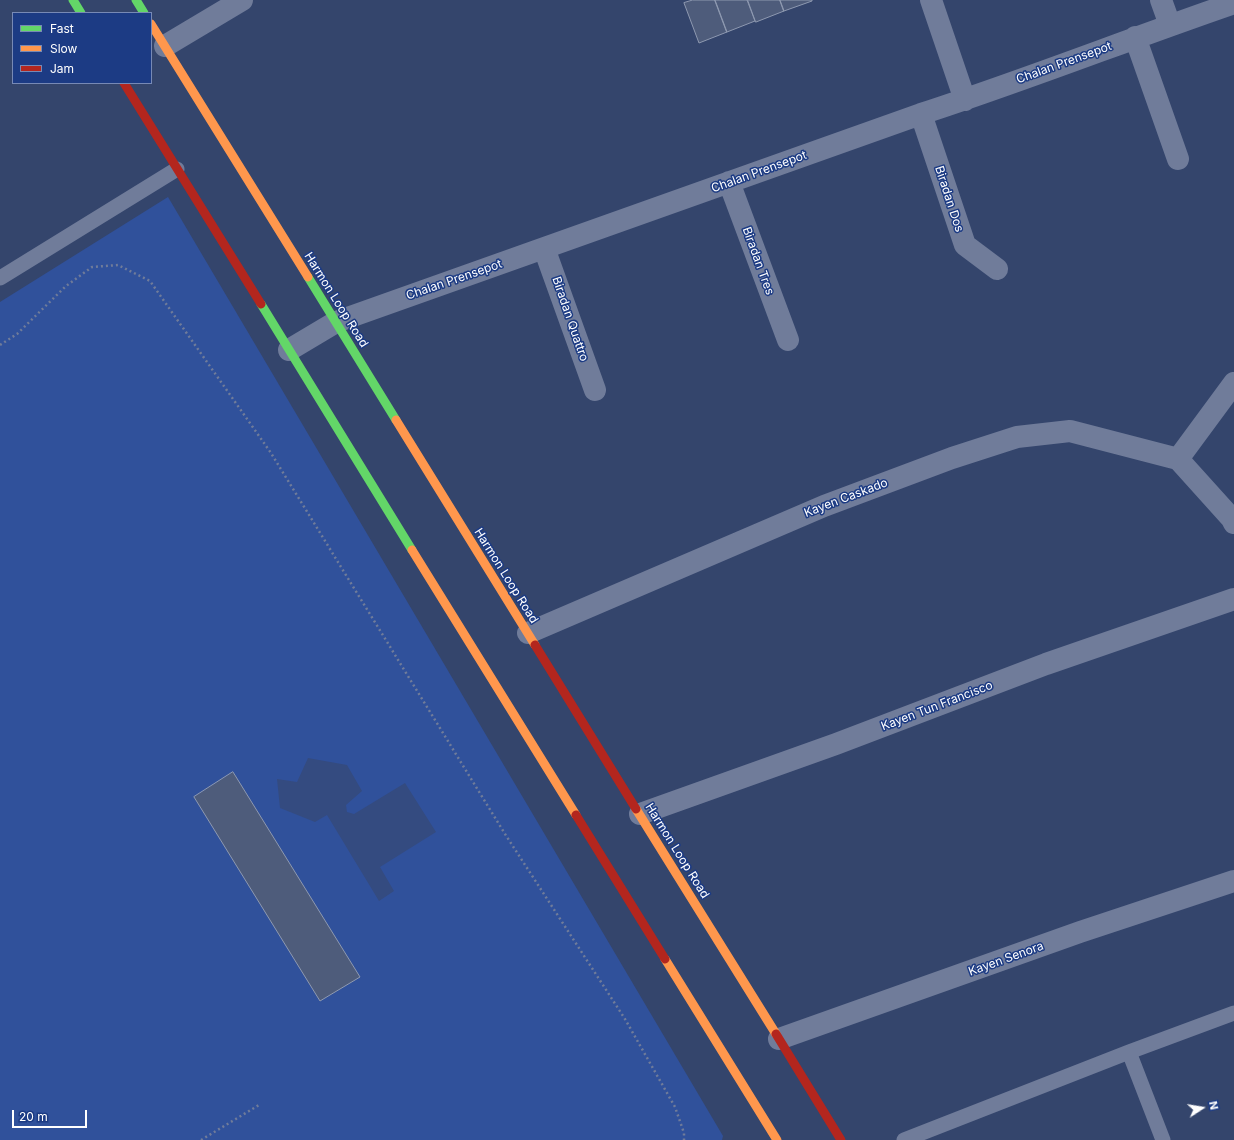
<!DOCTYPE html>
<style>
body{margin:0}
#map{position:relative;width:1234px;height:1140px;overflow:hidden;background:#34456c;font-family:Inter,sans-serif}
canvas{display:block}
.legend{position:absolute;left:12px;top:12px;width:140px;height:72px;box-sizing:border-box;background:#1c3b84;border:1px solid #7789b5;margin:0;padding:5px 7px;list-style:none;font-size:12px;color:#fff}
.legend li{display:flex;align-items:center;gap:8px;height:20px}
.legend b{width:20px;border:1px solid #7789b5}
.north{position:absolute;left:1182px;top:1088px;width:40px;height:40px;-webkit-text-stroke:3px #1c3b84;paint-order:stroke;rotate:78deg;font-size:11px;font-weight:700;line-height:16px;text-align:center;color:#fff}
.north::after{content:'';display:block;margin:auto;width:14px;height:18px;background:#fff;clip-path:polygon(50% 0,100% 100%,50% 72%,0 100%)}
.scale{position:absolute;left:12px;top:1110px;width:75px;height:18px;box-sizing:border-box;border:2px solid #fff;border-top:0;padding-left:5px;font-size:12px;line-height:14px;white-space:nowrap;color:#fff;-webkit-text-stroke:3px #1c3b84;paint-order:stroke}
</style>
<div id="map">
<canvas width="1234" height="1140"></canvas>
<ul class="legend">
<li><b style="height:5px;background:#63d668"></b>Fast</li>
<li><b style="height:5px;background:#ff974d"></b>Slow</li>
<li><b style="height:5px;background:#b3261e"></b>Jam</li>
</ul>
<div class="north">N</div>
<div class="scale">20 m</div>
</div>
<script>
const ctx = document.querySelector('canvas').getContext('2d');
ctx.lineJoin = 'round';
function fill(path, color) { ctx.fillStyle = color; ctx.fill(path, 'evenodd'); }
function strokePath(path, color, width, dash) { ctx.strokeStyle = color; ctx.lineWidth = width; ctx.lineCap = dash ? 'butt' : 'round'; ctx.setLineDash(dash || []); ctx.stroke(path); }
function drawText(font, color, halo, rows, align = 'center') {
  ctx.font = font + ' Inter,sans-serif'; ctx.lineWidth = 3; ctx.setLineDash([]); ctx.textBaseline = 'middle'; ctx.strokeStyle = halo; ctx.fillStyle = color; for (const [text, x, y, turn = 0] of rows) {
    ctx.save(); ctx.translate(x, y); ctx.rotate((+turn || 0) * Math.PI / 180); ctx.textAlign = isNaN(turn) ? turn : align; if (halo) ctx.strokeText(text, 0, 0); ctx.fillText(text, 0, 0); ctx.restore();
  }
}
fill(new Path2D(`
 M168 197 723 1136 722 1140H0V302Z`), '#30519b');
fill(new Path2D(`
 M308 758 347 765 362 791 346 805 347 812 354 814 405 783 436 832 380 867 394 891 379 901 327 815 315 822 280 808 277 779 297 782Z`), '#344b80');
const building = new Path2D(`
 M693 0H715L727 32 699 43 684 3Z
 M715 0H747L755 21 727 32Z
 M748 0H780L784 11 756 22Z
 M780 0H812V1L784 11Z
 M233 772 360 977 320 1001 194 797Z`);
fill(building, '#4e5c7b');
strokePath(building, '#8e99b0', 1);
strokePath(new Path2D(`
 M0 345 17 334 66 286 92 267 118 265 150 281 271 453 505 834 625 1019 675 1107 684 1133V1140
 M201 1140 259 1105`), '#707c9a', 2.5, [2, 3]);
strokePath(new Path2D(`
 M0 278 177 169
 M1129 1052 1163 1140
 M904 1140 1129 1052 1234 1013`), '#707c9a', 15);
strokePath(new Path2D(`
 M931 0 965 100
 M1161 0 1170 25
 M1135 37 1178 159
 M165 46 242 0
 M921 114 965 245 997 269
 M729 182 788 340
 M544 248 595 390
 M289 350 336 322 921 114C1026 80 1129 39 1234 3
 M1178 459 1234 383
 M1178 459 1232 519 1234 523
 M528 633 824 506 952 458 1017 437 1070 431 1178 459
 M640 814 836 744 1046 664 1234 599
 M779 1039 1080 932 1234 881`), '#707c9a', 22);
strokePath(new Path2D(`
 M73 0 81 13
 M136 0 144 13
 M308 277 396 420
 M261 304 412 550`), '#63d668', 9);
strokePath(new Path2D(`
 M151 24 308 277
 M396 420 535 645
 M412 550 576 815
 M636 809 776 1034
 M665 959 777 1140`), '#ff974d', 9);
strokePath(new Path2D(`
 M124 83 261 304
 M535 645 636 809
 M576 815 665 959
 M776 1034 841 1140`), '#b3261e', 9);
drawText('12px', '#fff', '#1c3b84', [
 ["Chalan Prensepot",1064,63,-20],
 ["Chalan Prensepot",759,172,-20],
 ["Biradan Dos",949,199,72],
 ["Biradan Tres",758,261,70],
 ["Chalan Prensepot",454,280,-19],
 ["Harmon Loop Road",336,300,58],
 ["Biradan Quattro",570,319,71],
 ["Kayen Caskado",846,498,-21],
 ["Harmon Loop Road",506,576,58],
 ["Kayen Tun Francisco",937,706,-21],
 ["Harmon Loop Road",677,851,58],
 ["Kayen Senora",1006,959,-20]
]);
</script>
